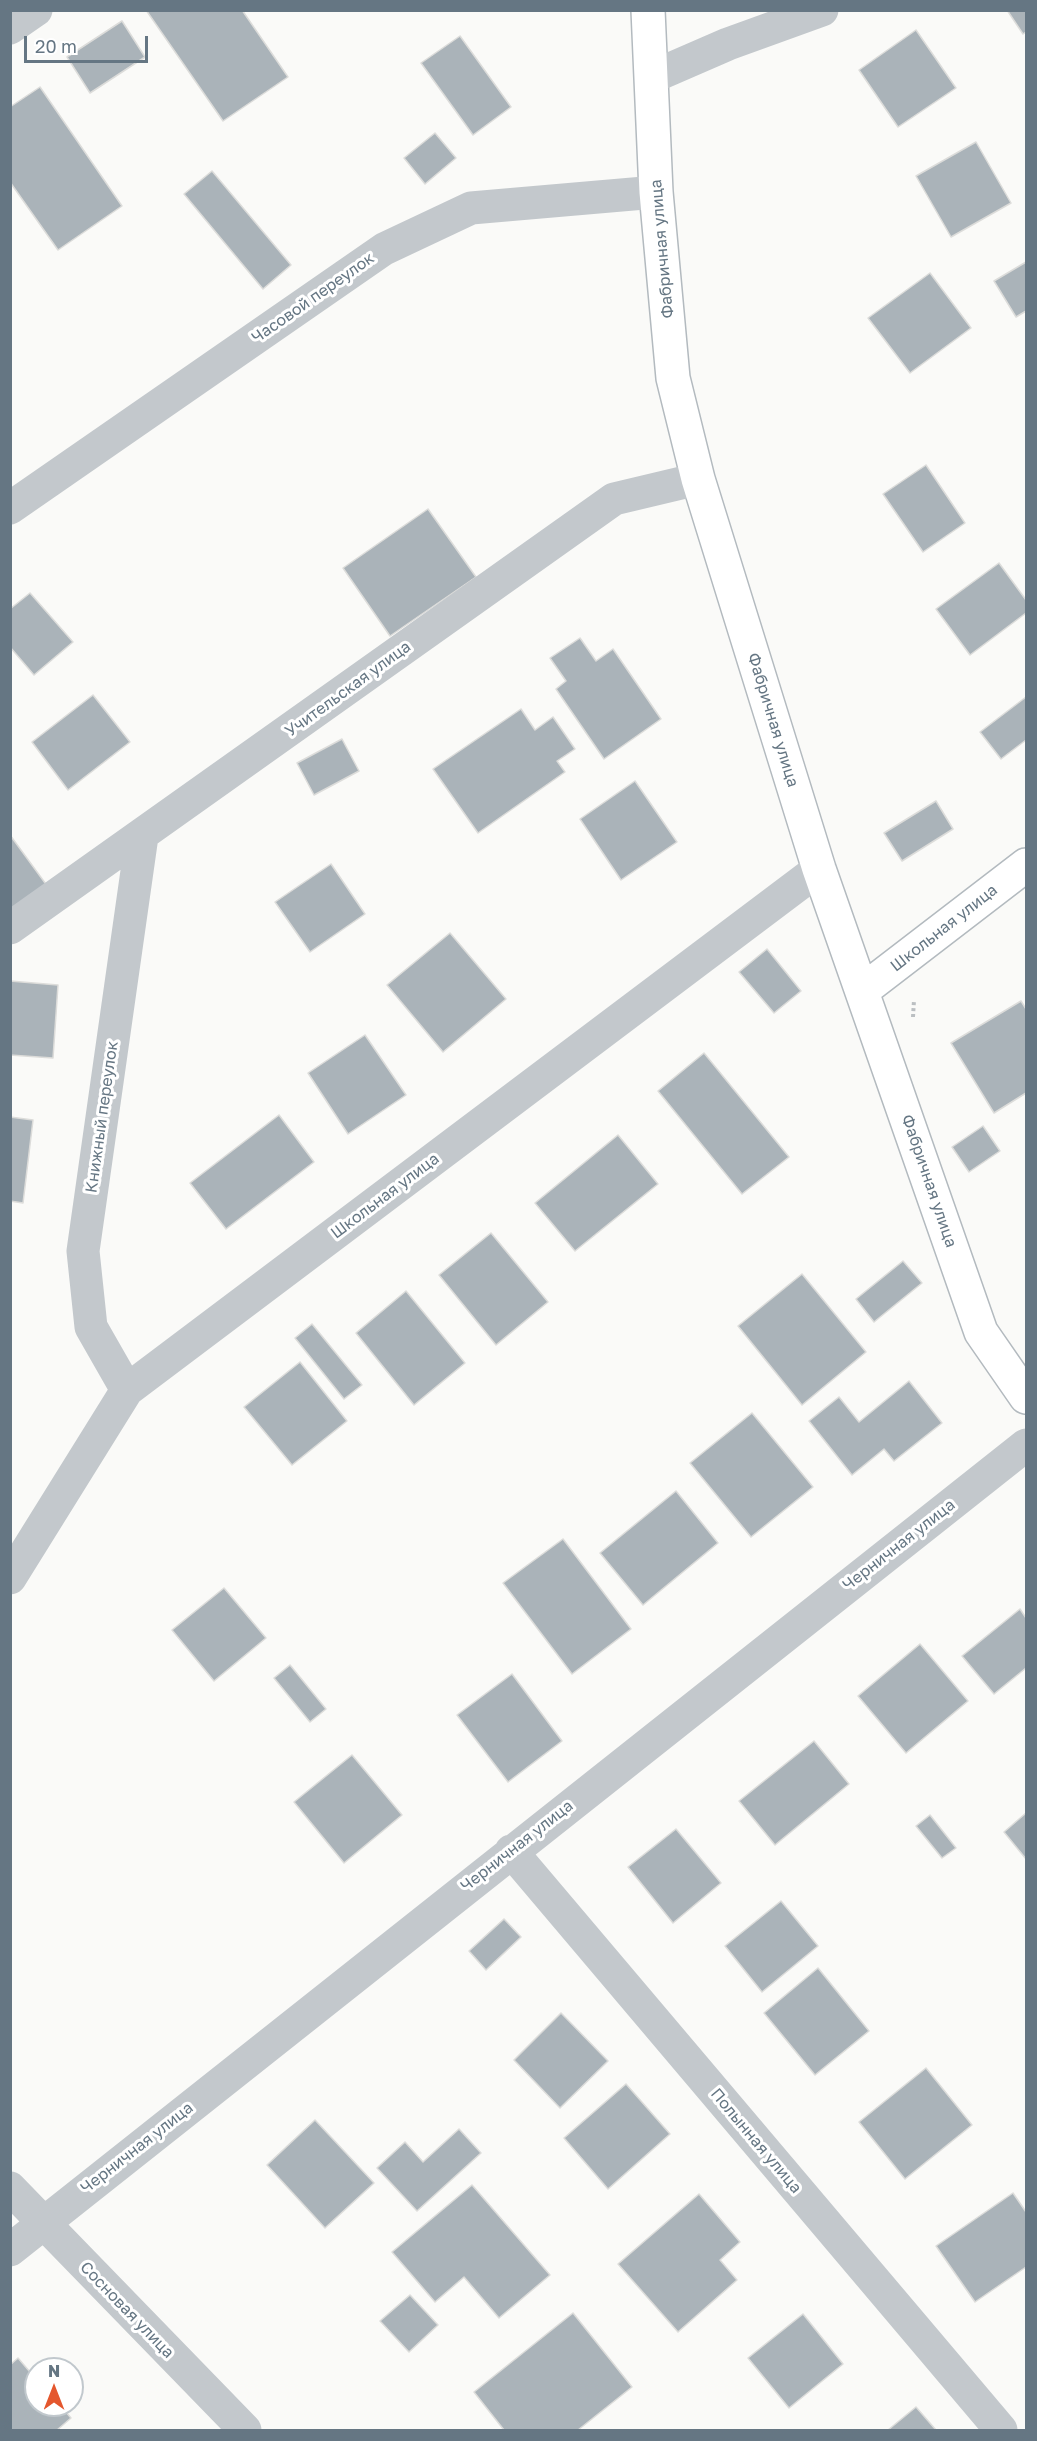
<!DOCTYPE html>
<meta charset="utf-8">
<style>
body{margin:0}
#map{position:relative;width:1037px;height:2441px;overflow:hidden;background:#fafaf8;font-family:"Golos Text",sans-serif}
canvas{display:block}
.frame{position:absolute;inset:0;border:12px solid #657683;pointer-events:none}
.north{position:absolute;left:24px;top:2357px;width:60px;height:60px;box-sizing:border-box;background:#fff;border:2px solid #c1c8cd;border-radius:50%;rotate:0deg;font-size:16px;font-weight:700;line-height:24px;text-align:center;color:#657683}
.north::after{content:'';display:block;margin:auto;width:21px;height:27px;background:#e4572e;clip-path:polygon(50% 0,100% 100%,50% 72%,0 100%)}
.scale{position:absolute;left:24px;top:36px;width:124px;height:27px;box-sizing:border-box;border:3px solid #657683;border-top:0;padding-left:8px;font-size:18px;line-height:21px;white-space:nowrap;color:#657683;-webkit-text-stroke:4px #fff;paint-order:stroke}
</style>
<div id="map">
<canvas width="1037" height="2441"></canvas>
<div class="frame"></div>
<div class="north">N</div>
<div class="scale">20 m</div>
</div>
<script>
const ctx = document.querySelector('canvas').getContext('2d');
ctx.lineJoin = 'round';
function fill(path, color) { ctx.fillStyle = color; ctx.fill(path, 'evenodd'); }
function strokePath(path, color, width, dash) { ctx.strokeStyle = color; ctx.lineWidth = width; ctx.lineCap = dash ? 'butt' : 'round'; ctx.setLineDash(dash || []); ctx.stroke(path); }
function drawText(font, color, halo, rows, align = 'center') {
  ctx.font = font + ' "Golos Text",sans-serif'; ctx.lineWidth = 6; ctx.setLineDash([]); ctx.textBaseline = 'middle'; ctx.strokeStyle = halo; ctx.fillStyle = color; for (const [text, x, y, turn = 0] of rows) {
    ctx.save(); ctx.translate(x, y); ctx.rotate((+turn || 0) * Math.PI / 180); ctx.textAlign = isNaN(turn) ? turn : align; if (halo) ctx.strokeText(text, 0, 0); ctx.fillText(text, 0, 0); ctx.restore();
  }
}
const building = new Path2D(`
 M146 10H242L288 77 223 121Z
 M1007 10H1026V32L1023 34Z
 M122 21 145 57 90 93 67 57Z
 M916 30 956 88 898 127 859 70Z
 M460 36 511 107 473 135 421 63Z
 M40 87 122 206 58 250 10 182V107Z
 M435 133 456 158 425 184 404 158Z
 M976 142 1011 203 951 237 916 176Z
 M212 171 291 265 263 289 184 194Z
 M1026 262V311L1016 317 994 281Z
 M930 273 971 328 910 373 868 318Z
 M926 465 965 523 923 552 883 494Z
 M428 509 476 577 390 636 343 568Z
 M999 563 1026 600V613L970 655 936 609Z
 M30 593 73 642 34 675 10 647V609Z
 M580 638 596 661 613 649 661 719 604 759 556 689 566 681 550 658Z
 M93 695 130 742 68 790 32 742Z
 M1026 697V740L1001 759 980 732Z
 M521 709 535 730 553 717 575 749 557 761 565 772 478 833 433 769Z
 M342 739 359 771 314 795 297 763Z
 M635 781 677 842 621 880 580 819Z
 M936 801 953 829 902 861 884 833Z
 M10 835 48 887 10 914Z
 M331 864 365 914 310 952 275 902Z
 M450 933 506 999 443 1052 387 985Z
 M767 949 801 991 774 1013 739 972Z
 M10 981 58 985 53 1058 10 1055Z
 M1021 1001 1026 1009V1093L994 1113 951 1043Z
 M365 1035 406 1095 348 1134 308 1073Z
 M704 1053 789 1157 742 1194 658 1091Z
 M279 1115 314 1162 226 1229 190 1183Z
 M10 1117 33 1120 23 1203 10 1201Z
 M983 1126 1000 1151 969 1172 952 1147Z
 M618 1135 658 1184 575 1251 535 1203Z
 M491 1233 548 1302 496 1345 439 1275Z
 M903 1261 922 1283 874 1322 856 1299Z
 M802 1274 866 1352 802 1405 738 1326Z
 M406 1291 465 1363 414 1405 356 1333Z
 M312 1324 362 1385 344 1399 295 1338Z
 M300 1362 347 1421 292 1465 244 1407Z
 M909 1381 942 1423 894 1461 884 1449 852 1475 809 1421 839 1397 859 1422Z
 M752 1413 813 1487 751 1537 690 1463Z
 M676 1491 718 1543 643 1605 600 1553Z
 M563 1539 631 1629 572 1674 503 1583Z
 M224 1588 266 1638 214 1681 172 1630Z
 M1020 1609 1026 1618V1668L994 1694 962 1656Z
 M920 1644 968 1701 906 1753 858 1696Z
 M290 1665 326 1709 310 1722 274 1678Z
 M512 1674 562 1741 508 1782 457 1715Z
 M814 1741 849 1784 775 1845 739 1801Z
 M352 1755 402 1815 344 1863 294 1802Z
 M1026 1813V1859L1004 1832Z
 M930 1815 956 1848 942 1858 916 1826Z
 M676 1829 721 1883 673 1923 628 1867Z
 M781 1901 818 1946 762 1992 725 1946Z
 M504 1919 521 1937 486 1970 469 1951Z
 M818 1968 869 2031 815 2075 764 2013Z
 M561 2013 608 2061 560 2108 514 2060Z
 M926 2068 972 2125 905 2179 859 2122Z
 M626 2084 670 2134 608 2189 564 2138Z
 M315 2120 374 2183 325 2228 267 2165Z
 M459 2129 481 2153 417 2211 377 2168 405 2142 423 2162Z
 M472 2185 550 2275 499 2318 464 2277 435 2302 392 2252Z
 M1013 2193 1026 2212V2267L975 2302 936 2246Z
 M699 2194 740 2242 720 2260 737 2280 678 2332 618 2264Z
 M410 2295 438 2325 409 2352 380 2321Z
 M573 2313 632 2387 578 2430H504L474 2392Z
 M803 2314 843 2364 789 2408 748 2358Z
 M18 2358 36 2379V2405H60L71 2418 57 2430H10V2365Z
 M916 2407 936 2430H888Z`);
fill(building, '#aab3b9');
strokePath(building, '#dcdcda', 1.5);
const secondary = new Path2D(`
 M648 10 656 192 673 378 698 479 819 869 981 1332 1026 1397
 M862 991 1026 865`);
strokePath(secondary, '#b3babf', 36);
strokePath(new Path2D(`
 M913 1017 914 1000`), '#bbbfc2', 4, [3, 3]);
strokePath(new Path2D(`
 M10 28 36 10
 M652 77 728 44 822 10
 M10 508 384 249 471 208 656 192
 M10 928 614 499 698 479
 M127 1390 91 1327 83 1251 142 836
 M10 1578 127 1390 819 869
 M511 1851 1001 2430
 M10 2188 245 2430
 M10 2250 1026 1445`), '#c3c8cc', 33);
strokePath(secondary, '#fff', 33);
drawText('16px', '#657683', '#fff', [
 ["Фабричная улица",662,249,-95],
 ["Часовой переулок",313,298,-35],
 ["Учительская улица",348,689,-36],
 ["Фабричная улица",773,720,73],
 ["Школьная улица",944,928,-38],
 ["Книжный переулок",102,1117,-82],
 ["Фабричная улица",929,1181,71],
 ["Школьная улица",385,1196,-37],
 ["Черничная улица",899,1545,-38],
 ["Черничная улица",517,1846,-38],
 ["Полынная улица",756,2141,50],
 ["Черничная улица",137,2148,-38],
 ["Сосновая улица",127,2310,46]
]);
</script>
